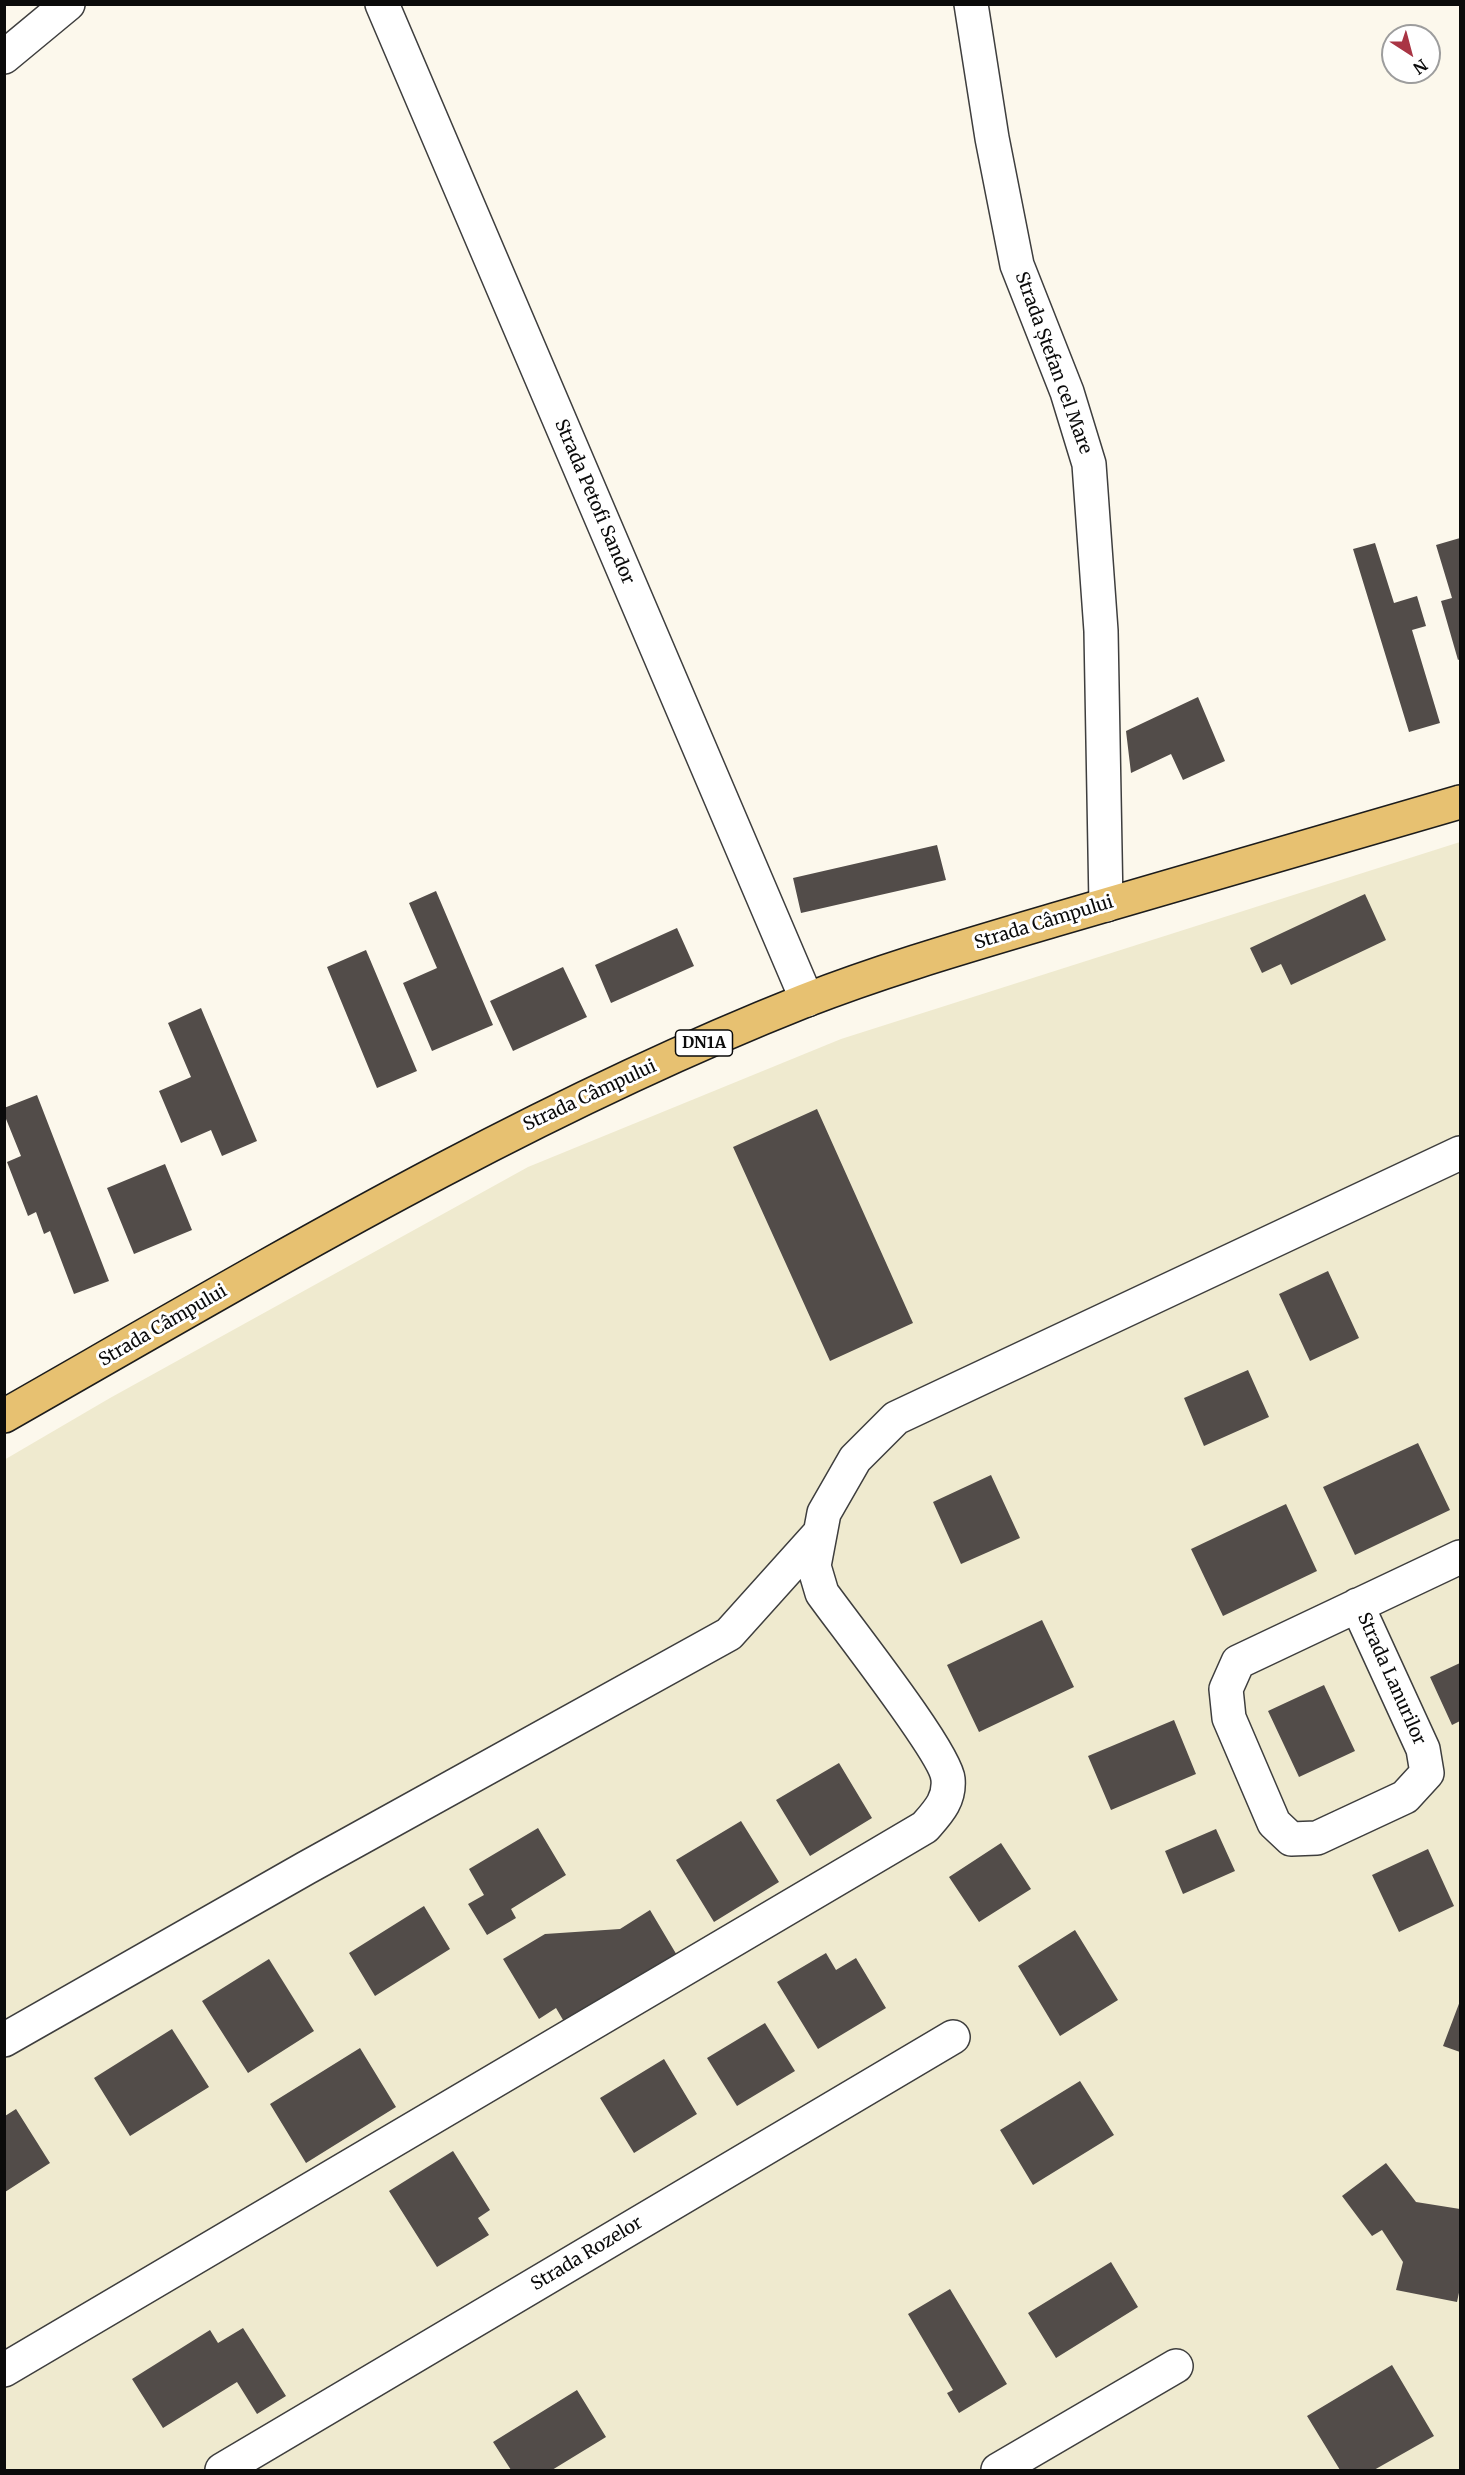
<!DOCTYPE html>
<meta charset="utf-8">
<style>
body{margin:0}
#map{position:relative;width:1465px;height:2475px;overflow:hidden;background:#fcf8ec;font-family:Merriweather,serif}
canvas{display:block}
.frame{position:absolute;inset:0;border:6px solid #0b0b0b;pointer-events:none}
.north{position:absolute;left:1381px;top:24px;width:60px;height:60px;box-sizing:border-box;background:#fff;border:2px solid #9d9d9d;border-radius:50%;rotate:144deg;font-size:16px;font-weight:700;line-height:24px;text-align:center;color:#0b0b0b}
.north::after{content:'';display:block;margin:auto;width:21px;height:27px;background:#a93544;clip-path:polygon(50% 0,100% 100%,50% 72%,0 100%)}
</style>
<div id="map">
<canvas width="1465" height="2475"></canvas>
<div class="frame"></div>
<div class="north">N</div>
</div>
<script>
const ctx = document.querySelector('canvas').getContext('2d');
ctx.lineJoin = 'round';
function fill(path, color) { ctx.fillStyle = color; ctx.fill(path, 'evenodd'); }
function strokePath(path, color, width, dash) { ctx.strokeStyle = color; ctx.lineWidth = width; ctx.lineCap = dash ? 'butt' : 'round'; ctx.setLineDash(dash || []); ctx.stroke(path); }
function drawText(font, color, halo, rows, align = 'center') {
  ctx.font = font + ' Merriweather,serif'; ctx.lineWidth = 6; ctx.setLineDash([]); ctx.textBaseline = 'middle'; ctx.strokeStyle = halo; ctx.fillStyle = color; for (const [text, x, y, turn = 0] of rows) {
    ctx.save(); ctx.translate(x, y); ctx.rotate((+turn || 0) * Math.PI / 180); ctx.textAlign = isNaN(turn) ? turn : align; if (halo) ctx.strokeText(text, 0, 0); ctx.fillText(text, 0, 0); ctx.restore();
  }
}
fill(new Path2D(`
 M1460 842V2470H5L4 1460 110 1398 528 1167 841 1039Z`), '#efeacf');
fill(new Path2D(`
 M1460 538V659L1458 660 1441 601 1452 598 1436 545Z
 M1375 543 1394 603 1417 596 1426 626 1412 630 1440 723 1409 732 1353 549Z
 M1198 697 1225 761 1183 780 1171 754 1131 773 1126 731Z
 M937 845 946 880 801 913 793 878Z
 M436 891 493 1025 432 1051 403 983 437 968 409 903Z
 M1365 894 1386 940 1291 985 1281 964 1262 973 1250 948Z
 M677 928 694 966 611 1003 595 965Z
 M366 950 417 1071 377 1088 327 967Z
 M563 967 587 1017 513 1051 490 1001Z
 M201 1008 257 1141 222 1156 211 1130 181 1143 159 1091 191 1077 168 1023Z
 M37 1095 109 1281 74 1294 50 1231 44 1234 36 1212 28 1216 7 1162 21 1156 4 1114V1108Z
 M817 1109 913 1323 830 1361 733 1147Z
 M165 1164 192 1230 134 1254 107 1188Z
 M1328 1271 1359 1338 1310 1361 1279 1294Z
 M1248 1370 1269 1417 1204 1446 1184 1398Z
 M1418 1443 1450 1510 1355 1555 1323 1487Z
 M991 1475 1020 1538 961 1564 933 1502Z
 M1286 1504 1317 1571 1223 1616 1191 1549Z
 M1042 1620 1074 1687 979 1732 947 1665Z
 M1460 1663V1721L1452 1725 1430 1677Z
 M1324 1685 1355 1751 1299 1777 1268 1711Z
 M1174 1720 1196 1774 1111 1810 1088 1756Z
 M839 1763 872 1818 810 1856 776 1800Z
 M741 1821 779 1882 714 1922 676 1860Z
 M538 1828 566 1875 511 1909 516 1918 487 1935 468 1904 484 1895 469 1869Z
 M1216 1829 1235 1871 1183 1894 1165 1851Z
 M1001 1843 1031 1889 979 1922 949 1877Z
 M1428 1849 1454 1906 1399 1932 1372 1875Z
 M424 1906 450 1949 375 1996 349 1953Z
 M650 1910 678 1957 566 2025 556 2008 539 2019 503 1959 545 1934 620 1929Z
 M1075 1930 1118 2000 1060 2036 1018 1966Z
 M826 1953 836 1970 856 1958 886 2008 818 2049 777 1982Z
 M269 1959 314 2031 248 2073 202 2001Z
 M1460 2001V2052L1443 2046Z
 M765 2023 795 2071 737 2106 707 2058Z
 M172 2029 209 2087 130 2136 94 2078Z
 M360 2048 396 2107 306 2163 270 2104Z
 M664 2059 697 2114 634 2153 600 2098Z
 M1080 2081 1114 2135 1033 2185 1000 2130Z
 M16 2109 50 2163 5 2192V2116Z
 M453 2151 490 2210 478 2218 489 2235 437 2267 389 2191Z
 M1386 2163 1416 2202 1460 2209V2288L1457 2302 1396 2290 1403 2262 1382 2230 1372 2236 1342 2196Z
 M1111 2262 1138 2307 1056 2358 1028 2313Z
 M950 2289 1007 2384 959 2413 947 2393 953 2390 908 2314Z
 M243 2328 286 2396 257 2414 237 2382 163 2428 132 2379 210 2330 218 2343Z
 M1392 2365 1434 2436 1374 2470H1340L1307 2416Z
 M577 2390 606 2437 552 2470H511L493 2442Z`), '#524c49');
const minor = new Path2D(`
 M382 4 807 1000
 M971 4 992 138 1017 265 1067 392 1089 464 1101 631 1106 905
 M4 57 68 4
 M1357 1605 1423 1749 1427 1773 1405 1797 1317 1838 1291 1839 1274 1823 1229 1718 1226 1689 1238 1662 1460 1557
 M4 2040 306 1868 729 1634 818 1535
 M4 2370 925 1827C938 1812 950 1800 948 1779 946 1753 844 1624 822 1593L814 1566 824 1513 855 1459 896 1418 1460 1153
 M222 2470 953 2037
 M998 2470 1176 2366`);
const major = new Path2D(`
 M4 1416C265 1267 524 1112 804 1001 886 969 970 945 1054 920 1190 880 1325 841 1460 802`);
strokePath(minor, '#3e3e3e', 36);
strokePath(major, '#1c1c1c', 36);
strokePath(minor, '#fff', 33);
strokePath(major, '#e7c171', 33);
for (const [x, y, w] of [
 [704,1043,57]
]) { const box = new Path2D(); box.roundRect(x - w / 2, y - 13, w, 26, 4.5); ctx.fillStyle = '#fff'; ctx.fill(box); strokePath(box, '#0b0b0b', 1.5); }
drawText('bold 16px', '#0b0b0b', null, [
 ["DN1A",704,1043]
]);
drawText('18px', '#0b0b0b', '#fff', [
 ["Strada Ștefan cel Mare",1053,363,70],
 ["Strada Petofi Sandor",594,502,67],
 ["Strada Câmpului",1044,923,-17],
 ["Strada Câmpului",590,1096,-25],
 ["Strada Câmpului",163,1326,-30],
 ["Strada Lanurilor",1391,1679,66],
 ["Strada Rozelor",587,2254,-31]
]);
</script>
